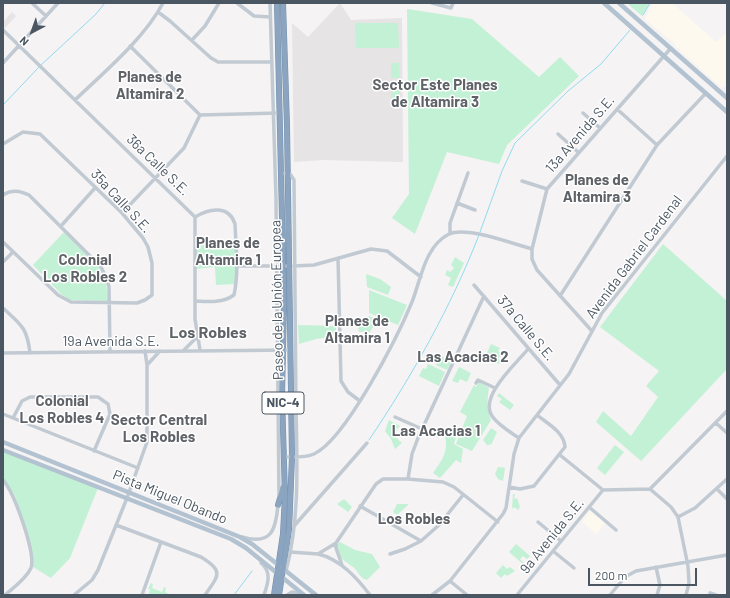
<!DOCTYPE html>
<meta charset="utf-8">
<style>
body{margin:0}
#map{position:relative;width:730px;height:598px;overflow:hidden;background:#f5f3f3;font-family:Barlow,sans-serif}
canvas{display:block}
.frame{position:absolute;inset:0;border:4px solid #4a5661;pointer-events:none}
.north{position:absolute;left:12px;top:12px;width:40px;height:40px;-webkit-text-stroke:3px #fff;paint-order:stroke;rotate:221deg;font-size:11px;font-weight:700;line-height:16px;text-align:center;color:#4a5661}
.north::after{content:'';display:block;margin:auto;width:14px;height:18px;background:#4a5661;clip-path:polygon(50% 0,100% 100%,50% 72%,0 100%)}
.scale{position:absolute;left:588px;top:568px;width:109px;height:18px;box-sizing:border-box;border:2px solid #4a5661;border-top:0;padding-left:5px;font-size:12px;line-height:14px;white-space:nowrap;color:#4a5661;-webkit-text-stroke:3px #fff;paint-order:stroke}
</style>
<div id="map">
<canvas width="730" height="598"></canvas>
<div class="frame"></div>
<div class="north">N</div>
<div class="scale">200 m</div>
</div>
<script>
const ctx = document.querySelector('canvas').getContext('2d');
ctx.lineJoin = 'round';
function fill(path, color) { ctx.fillStyle = color; ctx.fill(path, 'evenodd'); }
function strokePath(path, color, width, dash) { ctx.strokeStyle = color; ctx.lineWidth = width; ctx.lineCap = dash ? 'butt' : 'round'; ctx.setLineDash(dash || []); ctx.stroke(path); }
function drawText(font, color, halo, rows, align = 'center') {
  ctx.font = font + ' Barlow,sans-serif'; ctx.lineWidth = 3; ctx.setLineDash([]); ctx.textBaseline = 'middle'; ctx.strokeStyle = halo; ctx.fillStyle = color; for (const [text, x, y, turn = 0] of rows) {
    ctx.save(); ctx.translate(x, y); ctx.rotate((+turn || 0) * Math.PI / 180); ctx.textAlign = isNaN(turn) ? turn : align; if (halo) ctx.strokeText(text, 0, 0); ctx.fillText(text, 0, 0); ctx.restore();
  }
}
fill(new Path2D(`
 M653 3H672L716 42 727 32V88L724 86 722 88 675 46V44L645 19Z
 M590 511 605 523 597 534 582 522Z`), '#fdf9ef');
fill(new Path2D(`
 M340 3 351 20 402 18 403 162 323 160 294 162 292 23 308 37Z
 M12 12 16 16 5 28 3 26V22Z`), '#e6e4e5');
fill(new Path2D(`
 M627 3H649L642 16Z
 M407 9 472 19 539 77 560 57 579 76 507 145 499 164 447 152 415 234 392 218 409 194Z
 M355 23H398L399 48H356Z
 M391 63H399L400 78H391Z
 M391 87H400V101H391Z
 M64 232 101 270 106 282 108 301 70 300 61 294 33 265Z
 M221 242 222 248 236 247 237 284 216 285 215 267 196 269V244Z
 M663 244 727 301V369L641 461 596 422 603 411 631 436 658 397 646 386 659 371 600 327Z
 M455 257 464 263 453 287 448 285 451 278 445 275 447 270 450 272 454 268 451 265Z
 M366 274 380 279 391 287 388 295 367 287Z
 M369 290 407 305 398 325 369 313Z
 M369 316 377 319 370 332H359L358 326Z
 M298 325 336 326V336L316 339 299 344Z
 M491 344 500 348 498 351 502 354 498 358 501 361 499 364 485 357Z
 M441 356 451 363 447 370 436 365Z
 M428 364 445 372 439 386 419 376 423 368 426 369Z
 M459 367 471 373 467 382 460 379 458 383 452 381Z
 M479 382 489 388C487 399 487 410 491 420L472 451 456 444 467 416 460 412 474 385 476 387Z
 M499 393 514 405 510 410 499 402 502 399 497 396Z
 M389 420 400 426 392 434 402 443 395 449 391 439 385 431Z
 M491 428 497 432 491 445 489 444 488 446 483 440Z
 M448 434 456 437 454 444 463 449 461 463 456 460 440 478 433 473C441 462 449 451 445 437Z
 M615 445 624 452 605 475 597 468Z
 M4 451 98 488 70 558 51 578 33 567 21 515 15 496 3 478Z
 M498 467 505 468 503 481 498 479 495 474Z
 M513 494H515L514 499 517 498 520 507 518 510 514 507 512 509Z
 M344 499 352 507 348 512 337 504Z
 M397 504H408V505L397 515 393 512Z
 M340 542 355 550 372 554 380 567 367 580 364 579C359 576 357 570 353 567 341 558 339 560 337 544Z
 M516 544 530 556 527 559 523 556 520 559 524 563 523 564 509 552Z
 M503 565 507 569 510 567 515 571 507 576 505 574 501 578 496 573Z
 M151 583 153 584 152 588 162 592 164 587 166 588 165 592 171 595H149L150 589H148Z`), '#c3f1d5');
strokePath(new Path2D(`
 M643 15 650 3
 M41 65 95 15 105 3
 M3 105 39 67
 M480 232 502 171 515 143 568 91 601 64 630 30
 M369 440C412 376 451 307 479 235
 M234 595 252 571`), '#90daee', 1);
const highway = new Path2D(`
 M278 505 283 488
 M274 595 283 534 285 496 282 396 284 302 277 3
 M279 595 289 530 292 457 287 126 283 3`);
strokePath(highway, '#7690ad', 6);
strokePath(new Path2D(`
 M32 3 46 16
 M237 3 254 16 270 17
 M270 3 276 199 279 496
 M432 3 451 8 453 3
 M158 12 170 21 211 58 218 62H271
 M3 30 195 217V319L200 350
 M192 40 205 26 219 3
 M130 46 200 115 279 113
 M3 63 58 3
 M75 100C104 72 144 39 163 3
 M617 109 657 145
 M583 113 600 128
 M558 134 578 152
 M3 144 23 132 40 134 122 213 143 238 148 247 152 263V295L145 300 137 303 71 302 58 295 3 242
 M281 173 290 174 294 180C295 256 296 332 296 408 297 461 300 519 286 571
 M522 181 547 189
 M3 195C12 189 20 191 29 195L101 267 107 279 109 287 110 351
 M457 203 475 210
 M122 213 184 148 200 115
 M195 217C210 208 229 205 235 224 236 248 239 272 234 295 223 303 210 302 196 301
 M61 226 95 188
 M450 234V223L468 173
 M338 258 341 381 348 392 360 401
 M3 262 13 252
 M237 266H286
 M294 266 314 265 371 249 387 251 421 277
 M474 285 560 385
 M560 296 657 145 706 93
 M3 308C21 325 27 327 30 353
 M591 330 537 270 532 259V249L547 189 671 48
 M184 350 197 337
 M3 353 290 350
 M147 365 160 351
 M476 383 478 380 495 388
 M3 414 138 468
 M395 417 422 429
 M13 418 22 401 30 397H98L108 404 110 414 94 451
 M716 423 727 433
 M519 438C510 432 498 425 492 416 479 396 516 364 528 349
 M560 455 603 490 650 489
 M284 457C293 457 305 458 314 454 346 439 398 336 412 302 421 279 425 246 449 234 467 226 513 244 532 249
 M408 479 412 454 418 438 484 296
 M3 480C14 492 36 553 31 568 26 579 13 588 5 595
 M509 487 520 489 534 486 565 447C564 432 548 424 537 415
 M650 489 671 507 678 517 688 566 689 583 686 595
 M650 489 727 411
 M717 489 727 499
 M360 506 421 541 439 525 463 495
 M589 507 616 530
 M678 517 695 508 727 479
 M538 522 561 541
 M116 525 201 557C224 571 219 575 205 595
 M294 526 367 443
 M242 537C272 546 276 529 278 504
 M336 543V548L342 565
 M553 551 574 568
 M290 552 318 554 336 543 376 484 383 479H408L443 482 454 487 498 522
 M318 554C340 559 357 578 370 595
 M390 554 405 549 421 541
 M261 563C272 572 268 583 264 595
 M656 567 660 585 657 595
 M450 581 467 595
 M710 593 716 595
 M74 595 92 580 98 570 127 498 147 442V365L145 351
 M142 595 161 542
 M287 595 292 592 303 594
 M432 595 450 581 503 514 506 508 514 454 519 438 569 374 602 313 727 156
 M517 595 603 490
 M610 595 625 577 636 571 727 555`), '#c1cad2', 3.5);
strokePath(new Path2D(`
 M604 3 727 112
 M619 3 727 98
 M3 442 240 537 252 544 316 595
 M3 450 231 539 246 548 304 595`), '#b3c2d1', 4.5);
strokePath(highway, '#8ba5c1', 5);
for (const [x, y, w] of [
 [283,403,42]
]) { const box = new Path2D(); box.roundRect(x - w / 2, y - 11, w, 22, 3); ctx.fillStyle = '#fff'; ctx.fill(box); strokePath(box, '#4a5661', 1); }
drawText('bold 13px', '#4a5661', null, [
 ["NIC-4",283,403]
]);
drawText('14px', '#4a5661', '#fff', [
 ["13a Avenida S.E.",580,134,-49],
 ["36a Calle S.E.",158,165,44],
 ["35a Calle S.E.",121,201,47],
 ["Avenida Gabriel Cardenal",634,257,-53],
 ["Paseo de la Unión Europea",277,300,-91],
 ["37a Calle S.E.",526,328,50],
 ["19a Avenida S.E.",111,341],
 ["Pista Miguel Obando",170,497,22],
 ["9a Avenida S.E.",552,536,-51]
]);
drawText('bold 15px', '#5f6368', '#fff', [
 ["Planes de",150,77],
 ["Altamira 2",150,94],
 ["Sector Este Planes",435,85],
 ["de Altamira 3",435,102],
 ["Planes de",597,180],
 ["Altamira 3",597,197],
 ["Planes de",228,243],
 ["Altamira 1",228,260],
 ["Colonial",85,260],
 ["Los Robles 2",85,277],
 ["Planes de",357,321],
 ["Altamira 1",357,338],
 ["Las Acacias 2",463,357],
 ["Colonial",62,401],
 ["Los Robles 4",62,418],
 ["Sector Central",159,420],
 ["Los Robles",159,437],
 ["Las Acacias 1",436,431],
 ["Los Robles",414,519]
]);
drawText('bold 16px', '#5f6368', '#fff', [
 ["Los Robles",208,333]
]);
</script>
